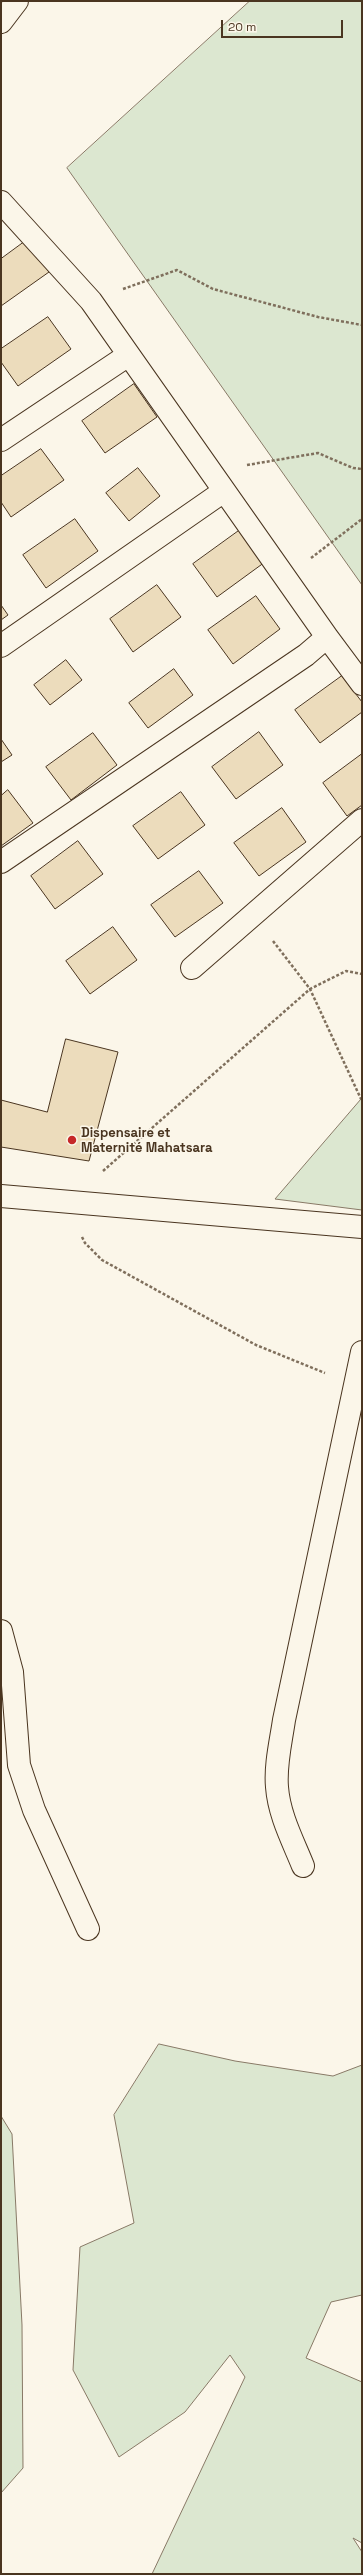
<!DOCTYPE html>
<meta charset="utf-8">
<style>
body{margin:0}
#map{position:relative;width:363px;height:2575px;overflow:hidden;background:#fbf6e9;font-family:"Space Grotesk",sans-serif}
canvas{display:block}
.frame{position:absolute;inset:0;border:2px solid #4a3520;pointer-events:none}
.scale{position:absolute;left:221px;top:20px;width:122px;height:18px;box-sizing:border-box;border:2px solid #4a3520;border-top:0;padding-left:5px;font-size:12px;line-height:14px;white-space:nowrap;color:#4a3520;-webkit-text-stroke:3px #fbf6e9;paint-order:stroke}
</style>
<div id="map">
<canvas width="363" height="2575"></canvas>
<div class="frame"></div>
<div class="scale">20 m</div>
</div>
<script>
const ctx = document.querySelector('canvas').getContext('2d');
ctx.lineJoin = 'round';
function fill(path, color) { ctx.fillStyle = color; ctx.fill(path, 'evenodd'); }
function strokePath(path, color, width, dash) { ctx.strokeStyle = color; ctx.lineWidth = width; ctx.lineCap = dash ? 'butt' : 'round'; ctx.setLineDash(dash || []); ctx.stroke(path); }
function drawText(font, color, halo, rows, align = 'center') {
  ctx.font = font + ' "Space Grotesk",sans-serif'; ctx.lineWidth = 3; ctx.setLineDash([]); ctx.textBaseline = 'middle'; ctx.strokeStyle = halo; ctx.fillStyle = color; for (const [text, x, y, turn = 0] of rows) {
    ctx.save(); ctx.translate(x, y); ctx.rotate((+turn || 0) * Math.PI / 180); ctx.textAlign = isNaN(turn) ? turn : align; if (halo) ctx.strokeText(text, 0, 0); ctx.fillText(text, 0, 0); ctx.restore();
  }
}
const green = new Path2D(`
 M250 1H362V585L67 168Z
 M362 1097V1210L275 1199 361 1099Z
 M159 2044 235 2061 333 2076 362 2065V2295L331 2302 306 2358 362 2382V2543L353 2538 362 2552V2574H152L245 2377 230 2355 185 2412 119 2457 73 2370 80 2247 134 2223 114 2115Z
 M1 2116 12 2134 22 2325 23 2468 1 2493Z`);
fill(green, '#dce7d0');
strokePath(green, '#887966', 1);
const building = new Path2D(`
 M27 240 49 272 1 306V259Z
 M48 317 71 349 18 386 1 362V349Z
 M134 384 157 417 105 453 82 421Z
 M41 449 64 480 11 517 1 502V476Z
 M138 468 160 496 129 521 106 493Z
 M75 519 98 551 46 588 23 555Z
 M240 530 265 562 217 597 193 564Z
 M157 585 181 617 133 652 110 619Z
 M256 596 280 629 233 664 208 630Z
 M1 605 8 615 1 620Z
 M66 660 82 680 50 705 34 685Z
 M174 669 193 695 148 728 129 703Z
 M342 676 362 702V712L320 743 295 710Z
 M259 732 283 765 236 799 212 767Z
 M93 733 117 765 71 800 46 767Z
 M1 739 12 755 1 762Z
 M362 754V805L347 816 323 783Z
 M8 790 33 823 1 846V796Z
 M181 792 205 825 158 859 133 826Z
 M282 808 306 842 259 876 234 843Z
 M78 841 103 874 55 909 31 876Z
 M199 871 223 903 175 937 151 905Z
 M113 927 137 960 90 994 66 961Z
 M66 1039 118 1052 89 1161 1 1147V1100L47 1112Z`);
fill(building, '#ecdcbc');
strokePath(building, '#4a3520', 1);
const street = new Path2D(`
 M1 22 17 1
 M1 202 91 301 327 637 306 655 1 862
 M1 440 127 356
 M327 637 362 684
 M1 646 224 491
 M192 968 362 820
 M1 1631 12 1672 19 1765 34 1810 88 1929
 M303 1866C293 1841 279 1815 277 1787 275 1765 281 1741 284 1720L362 1352`);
const secondary = new Path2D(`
 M1 1196 362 1227`);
strokePath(street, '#4a3520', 24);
strokePath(secondary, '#4a3520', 24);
strokePath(new Path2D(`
 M123 289 177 270 213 289 318 317 362 325
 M247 465 318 453 353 468 362 469
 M311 558 362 519
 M273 941 310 989 346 971 362 974
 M103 1171 310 989 361 1099
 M82 1237 85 1243 102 1260 256 1345 325 1373`), '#7f6f5c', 2.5, [3, 2]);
strokePath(street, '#fbf6e9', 22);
strokePath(secondary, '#fbf6e9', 22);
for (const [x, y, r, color] of [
 [72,1140,5,"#c62828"]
]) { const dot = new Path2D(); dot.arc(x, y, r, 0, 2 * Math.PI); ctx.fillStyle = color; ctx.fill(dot); strokePath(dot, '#fbf6e9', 1.5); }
drawText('bold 13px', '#4a3520', '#fbf6e9', [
 ["Dispensaire et",81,1133],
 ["Maternité Mahatsara",81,1148]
], 'left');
</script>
